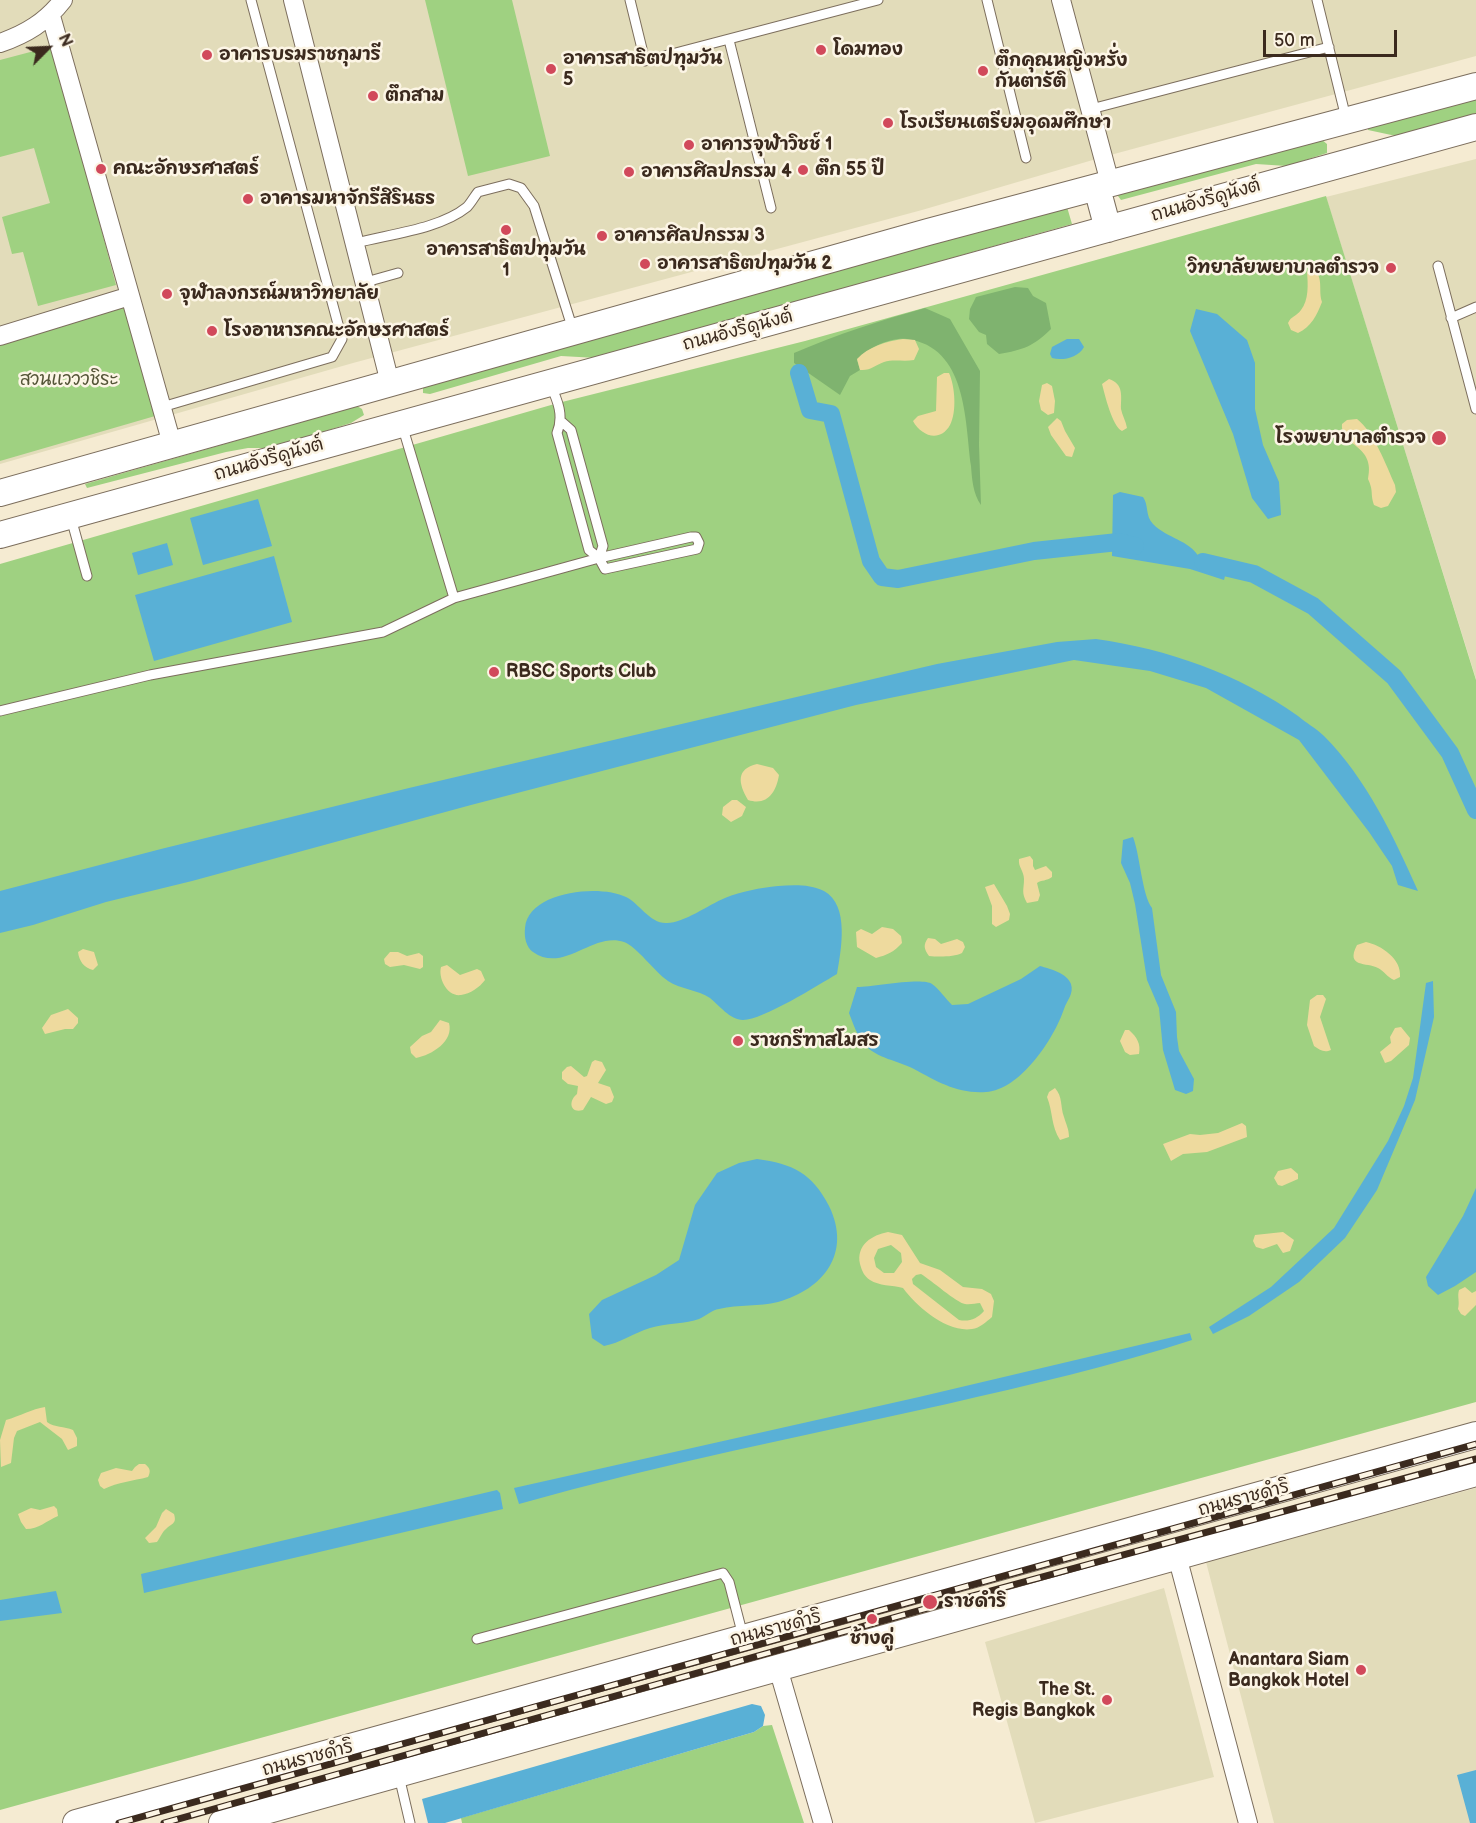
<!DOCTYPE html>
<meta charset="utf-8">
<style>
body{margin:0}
#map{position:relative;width:1476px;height:1823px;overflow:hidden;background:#f5ebd2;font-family:"Balsamiq Sans",sans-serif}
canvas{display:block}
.north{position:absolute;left:18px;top:18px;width:60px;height:60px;-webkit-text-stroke:4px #fcf5e5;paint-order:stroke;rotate:66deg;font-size:16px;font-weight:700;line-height:24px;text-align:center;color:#3b2a1e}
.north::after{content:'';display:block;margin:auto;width:21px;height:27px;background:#3b2a1e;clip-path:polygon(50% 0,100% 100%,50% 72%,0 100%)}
.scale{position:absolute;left:1263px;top:30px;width:134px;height:27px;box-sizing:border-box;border:3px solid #3b2a1e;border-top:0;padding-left:8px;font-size:18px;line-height:21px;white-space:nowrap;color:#3b2a1e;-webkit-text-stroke:4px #fcf5e5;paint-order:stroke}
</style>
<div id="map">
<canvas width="1476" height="1823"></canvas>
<div class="north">N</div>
<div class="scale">50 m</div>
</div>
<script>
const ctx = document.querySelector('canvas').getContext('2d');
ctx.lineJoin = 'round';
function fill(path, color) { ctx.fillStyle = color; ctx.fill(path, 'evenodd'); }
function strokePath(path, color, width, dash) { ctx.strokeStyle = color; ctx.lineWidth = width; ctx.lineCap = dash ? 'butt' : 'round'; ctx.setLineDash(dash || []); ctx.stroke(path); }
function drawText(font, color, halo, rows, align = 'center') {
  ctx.font = font + ' "Balsamiq Sans","Playpen Sans Thai",sans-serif'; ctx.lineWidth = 5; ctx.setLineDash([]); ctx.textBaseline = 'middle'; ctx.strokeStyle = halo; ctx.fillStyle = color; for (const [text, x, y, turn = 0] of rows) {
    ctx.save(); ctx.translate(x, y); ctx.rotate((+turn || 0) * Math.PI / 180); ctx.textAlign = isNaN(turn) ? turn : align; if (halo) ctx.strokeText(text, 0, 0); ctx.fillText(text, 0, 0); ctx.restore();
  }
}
fill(new Path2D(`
 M0 0H1476V56L1103 157 922 210 353 363 0 464Z
 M1476 159V679L1326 197Z
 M1476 1488V1823H1274L1206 1562Z
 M1164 1588 1214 1777 1035 1823 985 1642Z`), '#e2dcba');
fill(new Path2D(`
 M425 0H512L550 156 468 176Z
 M53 46 116 285 38 306 23 252 12 254 2 217 50 203 34 148 0 157V60Z
 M1476 95V114L1396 136 1368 130V126Z
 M1321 139 1327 144V153L1287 166 1256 164 1121 200 1118 196 1120 191Z
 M1326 196 1476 680V1402L0 1810V564L558 403 805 341Z
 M1067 207 1072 224 597 358 561 356 430 394 423 393V387Z
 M128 301 162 414 0 461V340Z
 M357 406 362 409 364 415 351 423 294 441 266 448H248L226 452 87 488 85 484Z
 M772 1725 804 1823H462L461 1818 754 1732 763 1726Z`), '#9fd181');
fill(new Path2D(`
 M1015 287 1028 288 1033 296 1046 303 1051 329C1034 346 1023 350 999 354L987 344 986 335 979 332 969 319 970 309 976 297Z
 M925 308 950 319 980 371 979 445 981 505C973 494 972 479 971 466 965 420 967 347 907 339 891 337 867 348 857 360L860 370 850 376 840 395 794 363V353C838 334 879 321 925 308Z`), '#7fb36f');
fill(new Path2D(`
 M1311 269H1314C1324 279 1318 290 1322 302 1317 315 1311 327 1298 333L1291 330 1288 323C1291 316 1297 316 1301 310 1309 300 1308 284 1307 272Z
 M903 339 915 340 919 349 914 360C904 362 893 359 884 362 875 365 871 371 860 370L857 359C868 347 887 341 903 339Z
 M944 373H949C955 386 957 412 950 425 940 443 921 436 913 421L918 416 936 411 937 377Z
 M1109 379C1124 384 1121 396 1121 409 1122 415 1126 421 1127 428L1122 431C1112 426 1105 395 1102 384Z
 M1047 383 1052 386 1055 401 1054 413 1048 415 1041 410 1039 401 1042 385Z
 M1057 418 1061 421 1065 431 1075 448 1072 457 1066 456 1051 435 1048 427Z
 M1357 419C1374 432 1386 465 1395 485L1396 492 1388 506 1381 508 1374 505C1370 493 1374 492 1368 479 1376 444 1340 447 1342 424L1347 420Z
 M757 764 773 768 779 775C776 793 767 806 748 800 738 783 736 769 757 764Z
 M732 800H737L746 807 742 816 731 822 722 815 723 807Z
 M1030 856 1033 860V866L1035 870 1046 866 1052 872V877C1047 881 1041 880 1037 883L1040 895 1038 901 1027 903C1021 892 1024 890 1024 879 1024 871 1018 867 1019 859Z
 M994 884 1007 906 1010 914 1009 920 996 927 992 924V906L985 887Z
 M882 927 893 929 901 936 902 943C894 952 887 955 876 958L857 947 856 932 861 929 872 934Z
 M928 938 935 939 941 944 957 939 963 942 965 947 962 953C954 957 939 957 929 956 924 949 923 945 928 938Z
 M1366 942C1381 945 1402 959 1400 977L1394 980C1387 977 1384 971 1378 968 1367 962 1345 968 1357 945Z
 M83 949 94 952 98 965 93 970C84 968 79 961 78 952Z
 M390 952H398L407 956 419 953 423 956V967L420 969 404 965 390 967 385 964 384 959Z
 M447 965 460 975 477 969 481 971 485 980C480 987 470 994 461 995 447 997 438 978 441 967Z
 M1317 995H1323L1326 999 1320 1017 1331 1050C1324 1053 1320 1050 1314 1046L1307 1025 1310 1000Z
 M68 1009 78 1018V1023L73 1029H65L45 1034 42 1028 51 1015Z
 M440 1020 449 1023C454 1041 432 1055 416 1058L411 1053 410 1047 422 1036 431 1032Z
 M1401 1027 1410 1038 1409 1045 1391 1061 1385 1063 1380 1052 1391 1043 1390 1037 1395 1028Z
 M1125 1030H1129C1137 1037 1141 1044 1139 1054L1130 1055 1125 1052 1120 1041Z
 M595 1060 602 1062 606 1070 598 1083 610 1087 614 1097 612 1102 606 1104 591 1097 583 1110C570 1114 568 1101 577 1094L578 1086 568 1084 562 1079V1072L567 1067 571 1066 584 1077 587 1076 592 1062Z
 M1055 1088C1063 1097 1060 1106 1064 1117 1066 1124 1069 1129 1069 1137L1060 1140C1051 1126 1053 1112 1047 1097L1049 1092Z
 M1242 1123 1246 1126 1247 1137 1207 1152 1183 1154 1171 1161 1163 1144 1190 1134 1200 1135 1218 1133Z
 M1291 1168 1298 1174V1179L1282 1186 1278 1185 1274 1178 1278 1171Z
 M888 1232 902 1235 920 1263 940 1270 963 1287 982 1289 991 1294 994 1301 992 1317C986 1322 980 1328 972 1329 947 1333 916 1306 903 1288 892 1285 879 1286 870 1280 864 1276 862 1271 860 1264 856 1245 872 1235 888 1232ZM891 1245 901 1253 902 1262 894 1273H884L876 1267 874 1258 878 1249ZM921 1274C931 1280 957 1303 965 1304 970 1305 976 1303 980 1303L984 1311C977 1319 969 1322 959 1320L913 1284 912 1279 916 1275Z
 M1283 1232 1294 1240 1290 1251 1283 1253 1277 1244 1263 1249 1256 1247 1253 1241 1255 1235Z
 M1465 1287 1472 1293 1476 1291V1305L1465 1316 1461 1314 1458 1309C1460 1301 1457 1297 1459 1290Z
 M45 1407 47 1422C55 1428 64 1426 73 1430L77 1438V1446L68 1450 62 1439 40 1422 17 1431 14 1438 11 1463 1 1467 0 1440 6 1420C20 1416 32 1409 45 1407Z
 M139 1464H145C150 1468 151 1471 148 1477 133 1481 118 1482 104 1489L100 1486 98 1480 101 1473 116 1468 132 1471 135 1467Z
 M54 1506 57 1509 58 1516C46 1521 39 1529 26 1529L21 1522 18 1514 31 1508 40 1510Z
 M166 1509 174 1514C177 1524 172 1523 166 1529 162 1532 160 1538 157 1542L149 1543 145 1538 156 1527 162 1513Z`), '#eeda9e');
fill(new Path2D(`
 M1196 309 1217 314 1247 340 1255 363V409L1263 445 1279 482 1281 515 1268 519 1252 498 1233 434 1190 331Z
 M1067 339H1079L1084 347C1078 358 1062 361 1052 358L1050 354 1052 347Z
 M1120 492 1143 497C1149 505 1145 516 1153 524 1168 539 1188 539 1200 558L1228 564 1224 580 1190 569 1112 556 1113 495Z
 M258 499 272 546 203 565 190 518Z
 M167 543 173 565 138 575 132 553Z
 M274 556 292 622 154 661 135 595Z
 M1096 639C1167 649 1239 674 1298 716 1306 723 1316 728 1324 736 1366 778 1394 837 1418 891L1398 885 1392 866 1369 832 1299 740 1206 688 1150 671 1074 660 856 705 471 805 192 881 106 902 33 925 0 933V891L161 849 409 788 937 664 1057 642Z
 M1133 837C1140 855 1142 895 1152 908L1161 975 1176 1012 1177 1037 1179 1051 1194 1079 1193 1091 1186 1094 1175 1090 1163 1050 1159 1008 1147 980 1135 904 1130 883 1121 863 1123 840Z
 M778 886C793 885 810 884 824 891 850 905 841 951 837 974 818 985 763 1020 743 1020 730 1020 719 1005 710 998 698 990 680 989 668 981 655 972 636 946 624 942 593 931 564 974 533 952 526 947 524 937 525 928 528 891 600 884 626 897 639 903 650 924 667 923 684 923 708 905 725 898 742 891 760 888 778 886Z
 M1040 966C1050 969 1067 973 1071 984 1074 994 1067 1000 1064 1009 1054 1039 1020 1090 986 1092 958 1094 938 1082 914 1069 899 1061 876 1058 865 1045 857 1036 853 1023 849 1013L857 987C873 987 922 977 932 984 939 989 946 999 952 1005L968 1004 1021 979Z
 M1433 981 1434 1017 1415 1100 1377 1190 1345 1238 1299 1282 1249 1316 1213 1334 1209 1327 1271 1287 1334 1228 1388 1141 1404 1106 1413 1078 1426 983Z
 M757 1159C793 1164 812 1173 829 1206 852 1253 824 1289 778 1302 759 1307 739 1304 719 1309 712 1310 706 1316 699 1319 687 1324 665 1323 650 1328 634 1333 620 1343 604 1346L592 1338 589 1314 602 1300 656 1275 679 1260 695 1205 717 1173 739 1163Z
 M1476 1188V1272L1455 1286 1438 1295 1428 1286 1426 1277 1463 1216Z
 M1190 1333 1192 1340C1112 1366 1029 1385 947 1404 804 1436 660 1464 519 1504L514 1488 919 1397Z
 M497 1490 500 1493 503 1509 144 1593 141 1574Z
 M56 1591 62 1613 0 1621V1600Z
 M752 1704 761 1706 765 1715 763 1726 754 1732 445 1823H428L422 1799Z
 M1476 1770V1823H1470L1457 1775Z`), '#59b0d6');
strokePath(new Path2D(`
 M799 373 810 410 831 414 871 561 882 577 898 579 1034 551 1118 542 1135 546
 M1203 562 1254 574 1313 606 1394 677 1450 753 1476 810`), '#59b0d6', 18);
const lane = new Path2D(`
 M630 0 645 61 878 0
 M987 0 1026 158
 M1317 0 1346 118
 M729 40 771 208
 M1091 109 1329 47
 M356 243C390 234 440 229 467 207 471 203 474 197 478 192L509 184 521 188 534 206 573 330
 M1438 266 1476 409
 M366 282 398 273
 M1451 318 1476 307
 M162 407 332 357 342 339 251 0
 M562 422 571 430 603 546 599 558
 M71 518 87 576
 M454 598 599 558 691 537H696L699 543 697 549 605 569 599 558 589 550 557 433C564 416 558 401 550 384
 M0 711 150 675 383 632 454 598 402 425
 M477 1639 723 1573 729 1582 743 1636
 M399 1776 410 1823`);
const street = new Path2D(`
 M293 0 390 383
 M1061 0 1110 183
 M51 16 172 444
 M0 43C26 34 46 22 63 0
 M0 336 130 296
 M1177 1556 1248 1823
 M778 1668 823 1823`);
const secondary = new Path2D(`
 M1097 188 1108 229
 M0 493 928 232 1476 86
 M0 535 1476 127
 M76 1823 1476 1435
 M222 1823 1476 1473`);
strokePath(lane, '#7c6e5d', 11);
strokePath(street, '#7c6e5d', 20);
strokePath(secondary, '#7c6e5d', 28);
strokePath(lane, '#fff', 9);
strokePath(street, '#fff', 18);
strokePath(secondary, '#fff', 26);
const rail = new Path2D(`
 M119 1823 1476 1444
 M164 1823 928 1608 1476 1459`);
strokePath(rail, '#3b2a1e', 7);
strokePath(rail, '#fcf5e5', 4.5, [14]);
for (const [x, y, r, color] of [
 [821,50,6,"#d1495b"],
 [207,55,6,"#d1495b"],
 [551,69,6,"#d1495b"],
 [983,71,6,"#d1495b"],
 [373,96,6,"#d1495b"],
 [888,123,6,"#d1495b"],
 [689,145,6,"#d1495b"],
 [101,169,6,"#d1495b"],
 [803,170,6,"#d1495b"],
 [629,172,6,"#d1495b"],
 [248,199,6,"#d1495b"],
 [506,230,6,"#d1495b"],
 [602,236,6,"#d1495b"],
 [645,264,6,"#d1495b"],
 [1391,268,6,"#d1495b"],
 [167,294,6,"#d1495b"],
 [212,331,6,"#d1495b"],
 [1439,438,8,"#d1495b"],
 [494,672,6,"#d1495b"],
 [738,1041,6,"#d1495b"],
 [930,1602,8,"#d1495b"],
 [872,1619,6,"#d1495b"],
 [1361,1670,6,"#d1495b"],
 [1107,1700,6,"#d1495b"]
]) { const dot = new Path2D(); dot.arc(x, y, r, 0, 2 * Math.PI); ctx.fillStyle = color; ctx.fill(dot); strokePath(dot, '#fcf5e5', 2); }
drawText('bold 18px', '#3b2a1e', '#fcf5e5', [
 ["โดมทอง",833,50],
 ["อาคารบรมราชกุมารี",219,55],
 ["อาคารสาธิตปทุมวัน",563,59],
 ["5",563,80],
 ["ตึกคุณหญิงหรั่ง",995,61],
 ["กันตารัติ",995,82],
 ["ตึกสาม",385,96],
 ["โรงเรียนเตรียมอุดมศึกษา",900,123],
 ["อาคารจุฬาวิชช์ 1",701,145],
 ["คณะอักษรศาสตร์",113,169],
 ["ตึก 55 ปี",815,170],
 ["อาคารศิลปกรรม 4",641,172],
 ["อาคารมหาจักรีสิรินธร",260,199],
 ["อาคารศิลปกรรม 3",614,236],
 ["อาคารสาธิตปทุมวัน",506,250,"center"],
 ["1",506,271,"center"],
 ["อาคารสาธิตปทุมวัน 2",657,264],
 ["วิทยาลัยพยาบาลตำรวจ",1379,268,"right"],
 ["จุฬาลงกรณ์มหาวิทยาลัย",179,294],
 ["โรงอาหารคณะอักษรศาสตร์",224,331],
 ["โรงพยาบาลตำรวจ",1426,438,"right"],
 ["RBSC Sports Club",506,672],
 ["ราชกรีฑาสโมสร",750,1041],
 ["ราชดำริ",944,1602],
 ["ช้างคู่",872,1639,"center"],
 ["Anantara Siam",1349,1660,"right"],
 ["Bangkok Hotel",1349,1681,"right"],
 ["The St.",1095,1690,"right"],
 ["Regis Bangkok",1095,1711,"right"]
], 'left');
drawText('18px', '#3b2a1e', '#fcf5e5', [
 ["ถนนอังรีดูนังต์",1206,201,-16],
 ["ถนนอังรีดูนังต์",738,331,-15],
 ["ถนนอังรีดูนังต์",269,460,-16],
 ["ถนนราชดำริ",1244,1499,-15],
 ["ถนนราชดำริ",776,1629,-15],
 ["ถนนราชดำริ",308,1759,-15]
]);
drawText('18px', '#545437', '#fcf5e5', [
 ["สวนแวววชิระ",69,380]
]);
</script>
